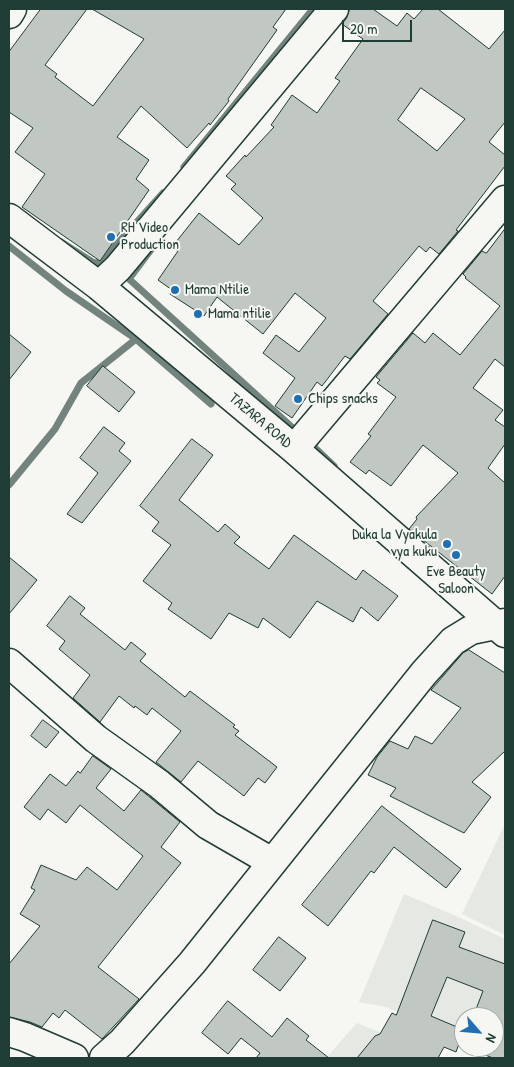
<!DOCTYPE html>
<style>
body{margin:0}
#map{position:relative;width:514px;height:1067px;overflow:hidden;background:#f6f6f2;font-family:"Patrick Hand",sans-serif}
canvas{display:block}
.frame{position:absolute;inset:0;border:10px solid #1f3d34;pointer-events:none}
.north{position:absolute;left:454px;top:1007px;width:50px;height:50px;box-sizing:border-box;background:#f6f6f2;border:1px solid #a0aca6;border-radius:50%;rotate:117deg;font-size:14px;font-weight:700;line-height:20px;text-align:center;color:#1f3d34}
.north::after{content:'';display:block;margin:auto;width:18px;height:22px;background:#1f6fb2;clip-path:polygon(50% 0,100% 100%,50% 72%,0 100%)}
.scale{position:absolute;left:342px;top:20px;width:70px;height:22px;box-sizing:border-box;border:2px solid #1f3d34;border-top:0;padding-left:6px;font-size:15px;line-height:18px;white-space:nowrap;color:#1f3d34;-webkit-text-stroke:4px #f6f6f2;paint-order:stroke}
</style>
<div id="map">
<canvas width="514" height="1067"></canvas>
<div class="frame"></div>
<div class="north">N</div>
<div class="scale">20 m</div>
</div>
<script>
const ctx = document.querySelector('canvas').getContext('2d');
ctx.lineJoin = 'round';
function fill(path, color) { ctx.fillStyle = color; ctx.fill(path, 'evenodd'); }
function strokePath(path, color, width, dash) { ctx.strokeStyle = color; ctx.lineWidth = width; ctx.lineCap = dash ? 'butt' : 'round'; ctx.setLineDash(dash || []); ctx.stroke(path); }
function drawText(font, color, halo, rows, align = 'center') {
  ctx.font = font + ' "Patrick Hand",sans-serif'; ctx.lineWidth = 4; ctx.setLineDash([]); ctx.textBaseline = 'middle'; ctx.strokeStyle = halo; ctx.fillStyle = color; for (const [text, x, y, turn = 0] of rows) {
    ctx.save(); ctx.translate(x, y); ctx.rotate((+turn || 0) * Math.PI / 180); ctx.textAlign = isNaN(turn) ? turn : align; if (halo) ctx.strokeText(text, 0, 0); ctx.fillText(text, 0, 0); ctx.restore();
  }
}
fill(new Path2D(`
 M505 824V935L462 914Z
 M404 894 456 916 505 939V1058H491L461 1047 412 1018 386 1007 359 1002ZM464 1017H494V1047H464Z
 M357 1023 443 1058H326Z`), '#e6e8e4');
strokePath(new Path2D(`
 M184 167 313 9
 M61 242 94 263 103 262 107 255 163 193
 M9 246 66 291 136 339 211 404
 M153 247 129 279 294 429
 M317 440 313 446 334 466
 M9 485 55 429 81 383 136 339`), '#72847d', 7);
const building = new Path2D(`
 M41 9H87L45 65 57 74 55 77 93 106 144 39 92 9H286L273 27 277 30 228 99 229 101 210 125 209 123 187 148 141 106 117 137 149 160 136 179 149 190 100 261 22 207 45 174 15 152 33 128 9 112V52Z
 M350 9H373L397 26 407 13 414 19 423 9H438L489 49 505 30V122L489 142 505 155V166L456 230 458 231 439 254 430 247 426 252 419 246 373 301 388 314 350 359 345 356 322 386 317 382 292 418 275 406 295 378 263 353 276 335 299 352 326 318 295 293 263 334 217 297 204 316 170 294 172 290 158 280 178 251 172 247 199 213 239 245 263 218 231 189 236 184 226 176 245 155 246 157 274 127 271 125 292 95 317 113 340 81 335 78 363 39 342 24 346 19ZM421 88 465 119 437 151 398 120Z
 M505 229V367L495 359 473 388 503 410 495 420 505 427V444L488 468 505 483V576L492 594 409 529 417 519 416 517 458 473 423 445 391 486 369 470 366 474 350 462 371 436 368 434 396 397 377 383 380 380 376 377 413 333 425 343 433 333 460 355 500 306 465 278 466 277 463 274 482 251 486 253Z
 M9 334 31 352 9 380Z
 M103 366 135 392 119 412 87 386Z
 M104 427 125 443 119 451 131 461 82 523 67 514 98 473 80 458Z
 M192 439 213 455 179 500 218 532 225 524 240 537 234 543 269 569 294 535 356 580 363 570 398 596 378 621 361 607 353 622 317 601 290 638 263 618 258 628 229 613 211 639 168 609 172 603 143 581 171 545 152 531 159 522 140 506Z
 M9 557 37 580 9 614Z
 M70 596 85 608 80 614 125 650 131 642 146 654 140 661 185 697 190 691 235 725 233 727 239 731 235 735 277 767 265 783 258 778 244 796 198 761 181 782 156 762 181 731 152 708 147 715 135 706 134 708 119 696 100 722 73 698 90 675 59 649 65 641 47 626Z
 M469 650 505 673V751L472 782 491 797 464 833 390 796 396 788 368 775 377 757 390 741 408 749 415 736 432 744 461 708 431 690 463 653Z
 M43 720 59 732 46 748 31 736Z
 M93 756 111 769 96 788 124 811 141 790 180 822 161 847 181 863 98 967 139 999 102 1039 65 1010 59 1018 53 1013 42 1027 30 1022 9 1017V964L40 926 20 914 35 890 31 888 41 865 76 880 87 867 117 890 143 856 80 805 66 823 48 809 40 820 24 807 50 774 66 786 78 771 80 773Z
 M382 806 461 869 446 888 394 847 374 873 371 871 328 926 302 905Z
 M433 920 465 932 459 947 505 964V1058H493L465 1047H494V1017H473L483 991 447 977 431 1016 464 1030 456 1052 444 1047 438 1058H357L375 1036 380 1034 392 1013 396 1015Z
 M279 937 306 958 280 991 253 970Z
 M228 1001 272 1037 287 1018 309 1036 306 1040 329 1058H256L260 1053 241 1038 228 1054 202 1033Z`);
fill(building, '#c1c8c3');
strokePath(building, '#1f3d34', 1);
const minor = new Path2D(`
 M9 14 12 9
 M9 218 99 286 294 449 505 633
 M99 286 118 268 334 9
 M294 449 505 200
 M9 663 96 739 159 784 208 825 272 862
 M9 1032 25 1037 74 1058
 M104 1058 122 1042 192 963 424 673 453 641 471 630 505 623`);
strokePath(minor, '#1f3d34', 31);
strokePath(minor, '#f6f6f2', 28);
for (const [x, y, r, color] of [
 [111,237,5,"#1f6fb2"],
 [175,290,5,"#1f6fb2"],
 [198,314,5,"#1f6fb2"],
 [298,399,5,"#1f6fb2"],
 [447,544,5,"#1f6fb2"],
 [456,555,5,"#1f6fb2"]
]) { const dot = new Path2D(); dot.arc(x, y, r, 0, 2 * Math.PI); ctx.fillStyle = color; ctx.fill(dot); strokePath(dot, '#f6f6f2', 2); }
drawText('15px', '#1f3d34', '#f6f6f2', [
 ["RH Video",121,228],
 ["Production",121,245],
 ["Mama Ntilie",185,290],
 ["Mama ntilie",208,314],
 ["Chips snacks",308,399],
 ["Duka la Vyakula",437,535,"right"],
 ["vya kuku",437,552,"right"],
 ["Eve Beauty",456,572,"center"],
 ["Saloon",456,589,"center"]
], 'left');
drawText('15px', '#1f3d34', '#f6f6f2', [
 ["TAZARA ROAD",260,421,40]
]);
</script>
